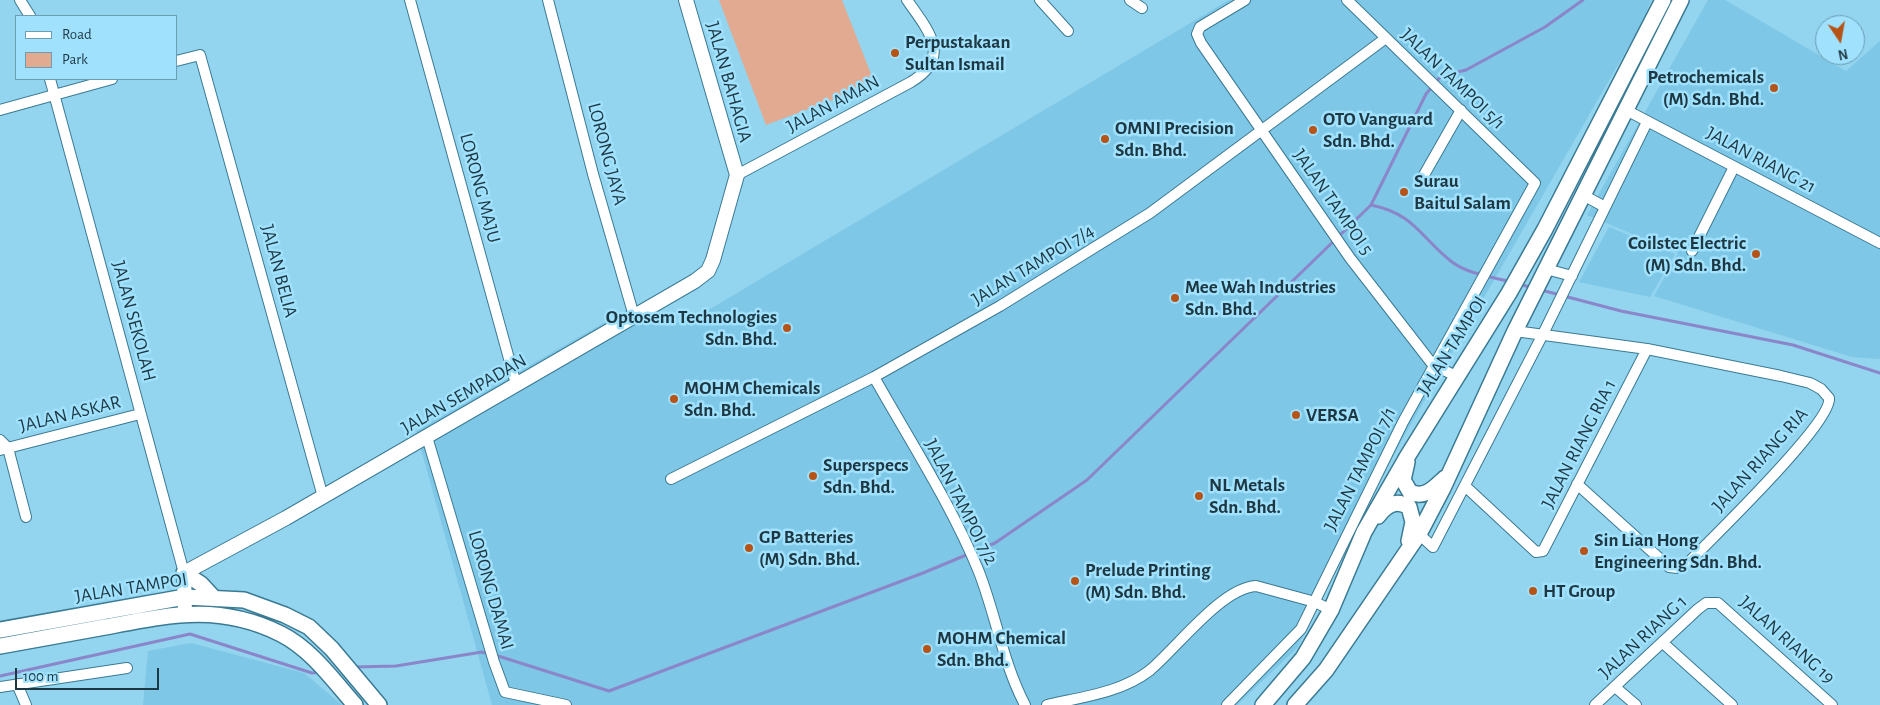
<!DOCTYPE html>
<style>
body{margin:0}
#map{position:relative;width:1880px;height:705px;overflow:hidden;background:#93d4ef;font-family:"Alegreya Sans",sans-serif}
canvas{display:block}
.legend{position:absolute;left:15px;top:15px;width:162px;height:65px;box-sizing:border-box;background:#a0e1fd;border:1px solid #6c9db3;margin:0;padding:6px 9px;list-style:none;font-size:15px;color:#1e3843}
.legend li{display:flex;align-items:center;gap:10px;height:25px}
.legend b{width:25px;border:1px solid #6c9db3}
.north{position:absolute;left:1815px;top:15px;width:50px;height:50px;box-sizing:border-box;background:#a0e1fd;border:1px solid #6c9db3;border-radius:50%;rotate:168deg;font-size:14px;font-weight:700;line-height:20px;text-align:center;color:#1e3843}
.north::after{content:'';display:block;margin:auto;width:18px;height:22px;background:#b65418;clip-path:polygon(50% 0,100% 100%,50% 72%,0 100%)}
.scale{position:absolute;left:15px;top:668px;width:144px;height:22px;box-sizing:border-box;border:2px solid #1e3843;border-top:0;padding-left:6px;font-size:15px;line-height:18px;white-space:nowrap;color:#1e3843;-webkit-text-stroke:4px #a0e1fd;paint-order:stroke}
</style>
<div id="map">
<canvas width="1880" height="705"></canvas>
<ul class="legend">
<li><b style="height:6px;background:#fff"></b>Road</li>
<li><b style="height:14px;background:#e2ab91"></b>Park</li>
</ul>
<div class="north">N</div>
<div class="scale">100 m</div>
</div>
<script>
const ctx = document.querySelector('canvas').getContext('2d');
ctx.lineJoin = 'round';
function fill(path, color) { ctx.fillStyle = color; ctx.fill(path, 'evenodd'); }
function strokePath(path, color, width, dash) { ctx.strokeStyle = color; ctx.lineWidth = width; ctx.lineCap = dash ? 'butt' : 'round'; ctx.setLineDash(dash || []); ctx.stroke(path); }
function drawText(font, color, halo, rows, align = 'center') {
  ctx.font = font + ' "Alegreya Sans",sans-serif'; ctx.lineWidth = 5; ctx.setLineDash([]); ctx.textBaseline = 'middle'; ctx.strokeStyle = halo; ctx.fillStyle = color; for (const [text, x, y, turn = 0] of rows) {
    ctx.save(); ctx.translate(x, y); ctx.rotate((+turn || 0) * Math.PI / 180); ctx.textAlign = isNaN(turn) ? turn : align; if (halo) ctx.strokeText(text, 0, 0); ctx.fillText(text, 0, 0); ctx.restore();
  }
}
fill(new Path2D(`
 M1229 0H1651L1642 23 1403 438 1351 534 1297 648 1237 705H492L416 431 626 310 685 324Z
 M1708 0H1725L1846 71 1880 41V359L1852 357 1654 296 1678 253 1587 215Z
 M1609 227 1675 254 1650 297 1579 282Z
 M191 643 304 673 342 705H143L148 651Z`), '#7ec7e6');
fill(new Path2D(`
 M719 0H842L875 84 766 125Z`), '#e2ab91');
strokePath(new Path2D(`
 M1371 205C1415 214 1420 237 1452 262 1468 274 1492 277 1511 282
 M1519 284 1533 288
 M1541 290 1621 311 1793 345 1880 373
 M495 655 609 691 923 573 995 543 1087 480 1371 205 1426 94 1441 76 1466 70 1545 27 1583 0
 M354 667 396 666 482 652 489 654
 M0 676 190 634 312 673 321 672`), '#8a86c9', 3);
const street = new Path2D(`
 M20 0 30 16
 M410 0 516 384
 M548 0 593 174 634 316
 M1040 0 1068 31
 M1130 0 1142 8
 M1245 0 1200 27 1197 34 1201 43 1350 258 1433 365 1456 376
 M176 61 200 55 323 497
 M50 79 184 573
 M0 110 112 79
 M1626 110 1880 243
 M737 175 911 82C953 57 928 30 907 0
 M1420 182 1461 110
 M1583 195 1605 207
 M1692 251 1734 167
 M1546 269 1572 276
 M1515 331 1647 349 1781 376 1810 383 1821 389 1829 398C1833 422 1711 539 1689 562L1678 568 1669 567 1577 484
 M874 377C910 441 951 504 979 572 996 616 1003 663 1025 705
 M427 437 494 662 505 692 566 705
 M0 440 8 448 26 517
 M0 450 140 414
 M671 479 874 377 1000 306 1150 213 1386 38
 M1465 486 1536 552 1543 551 1647 349
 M1419 534 1433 547 1543 334 1647 122
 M1663 643 1732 705
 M17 684 26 705
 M0 687 127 668
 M1615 687 1636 705
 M1047 705C1082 697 1120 693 1149 671 1176 649 1221 588 1256 586L1315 602 1331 610
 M1227 705 1301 629 1403 422 1535 183 1347 0
 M1595 705 1698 609 1706 603H1718L1832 705`);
const secondary = new Path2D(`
 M185 613 184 573 286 518 695 281 708 271 713 260 737 175 686 0`);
const primary = new Path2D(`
 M1407 462 1403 480 1410 492C1425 499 1434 488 1445 478
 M1378 516C1386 505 1396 499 1409 507L1413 522 1409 541
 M184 573 201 584 214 598
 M0 630 185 597 244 600 285 615 309 627 332 649 379 705
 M0 646C35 640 70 633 105 627 169 615 219 603 281 634 311 649 333 680 355 705
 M1263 705 1303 658 1331 610 1364 532 1407 457 1509 293 1545 229 1663 0
 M1295 705 1326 670 1419 534 1443 488 1515 331 1681 0`);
strokePath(street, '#3a7a93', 12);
strokePath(secondary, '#3a7a93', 16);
strokePath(primary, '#3a7a93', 18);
strokePath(street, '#fff', 10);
strokePath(secondary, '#fff', 14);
strokePath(primary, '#fff', 15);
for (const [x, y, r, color] of [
 [895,53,5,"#b65418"],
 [1774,88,5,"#b65418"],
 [1313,130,5,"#b65418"],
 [1105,139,5,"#b65418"],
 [1404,192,5,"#b65418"],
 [1756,254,5,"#b65418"],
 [1175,298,5,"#b65418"],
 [787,328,5,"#b65418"],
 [674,399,5,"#b65418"],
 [1296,415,5,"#b65418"],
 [813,476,5,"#b65418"],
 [1199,496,5,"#b65418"],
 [749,548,5,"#b65418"],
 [1584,551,5,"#b65418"],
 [1075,581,5,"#b65418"],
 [1533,591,5,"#b65418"],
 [927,649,5,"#b65418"]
]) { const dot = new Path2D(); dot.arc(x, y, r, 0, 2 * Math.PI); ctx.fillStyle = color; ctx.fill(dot); strokePath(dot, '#a0e1fd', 2); }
drawText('bold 19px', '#1e3843', '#a0e1fd', [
 ["Perpustakaan",905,42],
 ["Sultan Ismail",905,64],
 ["Petrochemicals",1764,77,"right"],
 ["(M) Sdn. Bhd.",1764,99,"right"],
 ["OTO Vanguard",1323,119],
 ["Sdn. Bhd.",1323,141],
 ["OMNI Precision",1115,128],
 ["Sdn. Bhd.",1115,150],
 ["Surau",1414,181],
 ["Baitul Salam",1414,203],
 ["Coilstec Electric",1746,243,"right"],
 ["(M) Sdn. Bhd.",1746,265,"right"],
 ["Mee Wah Industries",1185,287],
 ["Sdn. Bhd.",1185,309],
 ["Optosem Technologies",777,317,"right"],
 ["Sdn. Bhd.",777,339,"right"],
 ["MOHM Chemicals",684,388],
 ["Sdn. Bhd.",684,410],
 ["VERSA",1306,415],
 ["Superspecs",823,465],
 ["Sdn. Bhd.",823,487],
 ["NL Metals",1209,485],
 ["Sdn. Bhd.",1209,507],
 ["GP Batteries",759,537],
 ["(M) Sdn. Bhd.",759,559],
 ["Sin Lian Hong",1594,540],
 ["Engineering Sdn. Bhd.",1594,562],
 ["Prelude Printing",1085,570],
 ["(M) Sdn. Bhd.",1085,592],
 ["HT Group",1543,591],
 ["MOHM Chemical",937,638],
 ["Sdn. Bhd.",937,660]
], 'left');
drawText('19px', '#1e3843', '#a0e1fd', [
 ["JALAN TAMPOI 5/1",1453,79,44],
 ["JALAN BAHAGIA",729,82,74],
 ["JALAN AMAN",833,104,-28],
 ["LORONG JAYA",607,154,75],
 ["JALAN RIANG 21",1761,160,28],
 ["LORONG MAJU",480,188,75],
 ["JALAN TAMPOI 5",1333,202,55],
 ["JALAN TAMPOI 7/4",1033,265,-31],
 ["JALAN BELIA",279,271,75],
 ["JALAN SEKOLAH",134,321,75],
 ["JALAN TAMPOI",1452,346,-58],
 ["JALAN SEMPADAN",464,394,-30],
 ["JALAN ASKAR",70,414,-14],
 ["JALAN RIANG RIA 1",1579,444,-63],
 ["JALAN RIANG RIA",1760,460,-48],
 ["JALAN TAMPOI 7/1",1360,469,-63],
 ["JALAN TAMPOI 7/2",961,502,63],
 ["JALAN TAMPOI",131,588,-9],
 ["LORONG DAMAI",491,590,74],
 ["JALAN RIANG 1",1643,637,-43],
 ["JALAN RIANG 19",1787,640,42]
]);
</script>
